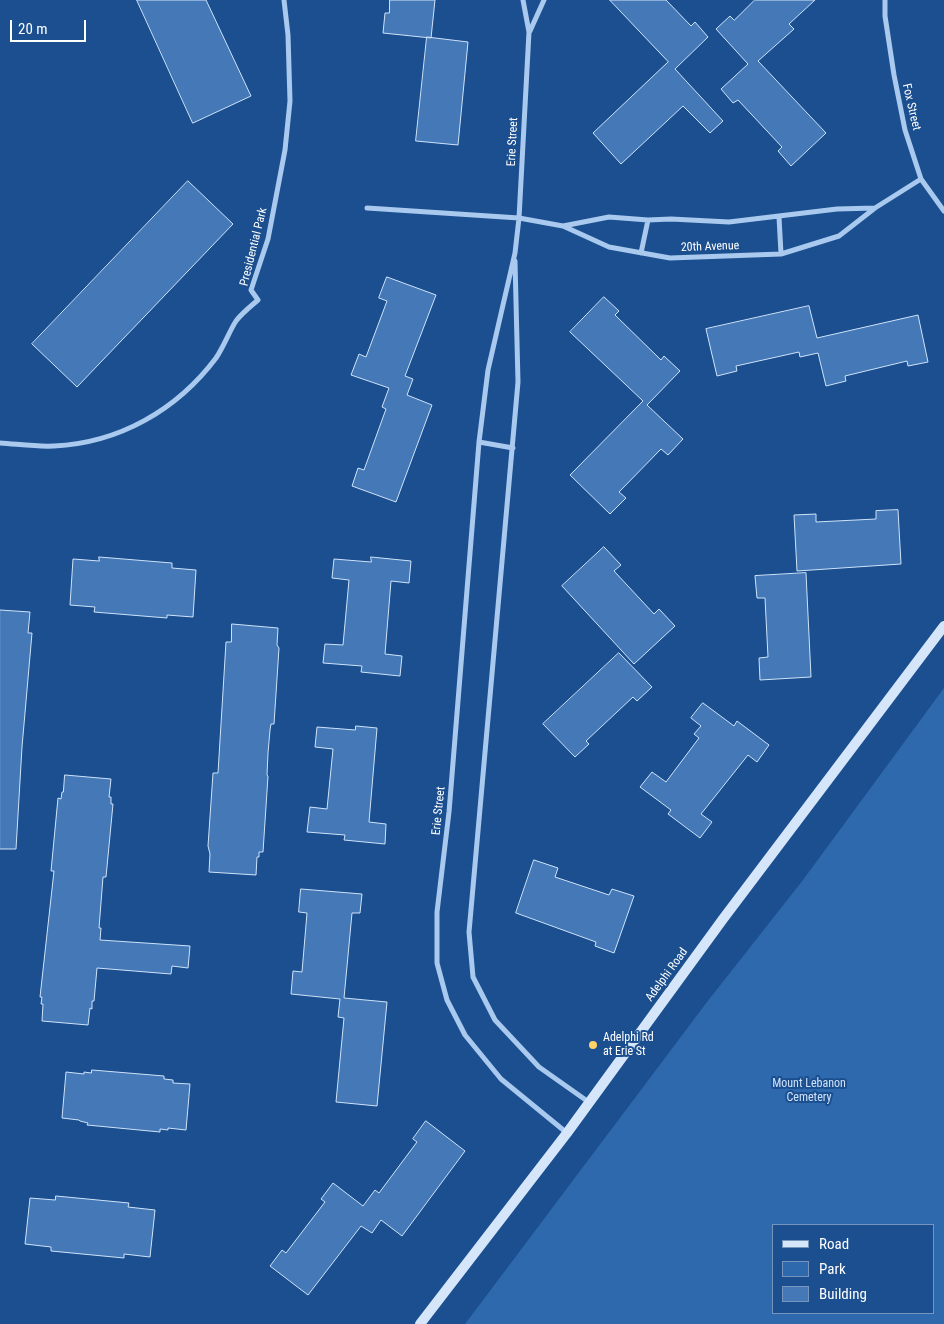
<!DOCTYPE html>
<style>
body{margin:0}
#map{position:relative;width:944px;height:1324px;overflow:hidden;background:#1b4f8f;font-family:"Roboto Condensed",sans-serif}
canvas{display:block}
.legend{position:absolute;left:772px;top:1224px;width:162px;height:90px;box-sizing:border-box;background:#1b4f8f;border:1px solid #7695bc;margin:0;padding:6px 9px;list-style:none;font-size:15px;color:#fff}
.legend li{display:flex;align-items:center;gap:10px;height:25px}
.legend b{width:25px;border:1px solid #7695bc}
.scale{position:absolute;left:10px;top:20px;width:76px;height:22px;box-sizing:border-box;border:2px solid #fff;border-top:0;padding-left:6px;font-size:15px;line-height:18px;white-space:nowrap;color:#fff;-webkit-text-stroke:4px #1b4f8f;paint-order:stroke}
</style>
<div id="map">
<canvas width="944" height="1324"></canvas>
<ul class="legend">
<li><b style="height:6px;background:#d6e6fa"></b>Road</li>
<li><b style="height:14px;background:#2e69ad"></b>Park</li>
<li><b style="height:14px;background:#4478b7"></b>Building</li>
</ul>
<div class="scale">20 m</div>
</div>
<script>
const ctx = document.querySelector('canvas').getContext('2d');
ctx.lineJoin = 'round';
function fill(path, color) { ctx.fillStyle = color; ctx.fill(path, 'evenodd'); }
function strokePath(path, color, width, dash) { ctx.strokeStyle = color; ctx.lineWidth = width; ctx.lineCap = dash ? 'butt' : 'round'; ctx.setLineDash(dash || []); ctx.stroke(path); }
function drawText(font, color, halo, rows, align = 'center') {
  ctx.font = font + ' "Roboto Condensed",sans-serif'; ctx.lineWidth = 4; ctx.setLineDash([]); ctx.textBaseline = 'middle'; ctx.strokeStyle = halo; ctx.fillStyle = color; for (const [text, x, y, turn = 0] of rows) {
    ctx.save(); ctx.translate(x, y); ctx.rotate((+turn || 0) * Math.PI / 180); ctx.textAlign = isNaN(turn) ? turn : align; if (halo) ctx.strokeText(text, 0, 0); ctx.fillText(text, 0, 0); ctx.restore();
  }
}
fill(new Path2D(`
 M944 688V1324H465L707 1002 803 880ZM773 1225H933V1313H773Z`), '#2e69ad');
const building = new Path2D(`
 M137 0H206L251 96 193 123Z
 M390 0H435L431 38 383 33 385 13H389Z
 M610 0H666L691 26 695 22 708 37 675 69 723 121 710 133 683 106 621 164 593 133 668 62Z
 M755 0H815L789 24 794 29 758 61 826 133 791 166 778 151 782 147 738 100 733 103 721 89 748 64 716 29 730 16 734 20Z
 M427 37 468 42 458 145 416 141Z
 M188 181 233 224 77 387 32 344Z
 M387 277 436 295 405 376 413 379 407 395 432 405 396 502 352 486 358 468 364 470 386 409 382 407 389 388 351 375 359 354 366 357 387 301 379 298Z
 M604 297 619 311 615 315 661 360 664 356 680 371 647 405 683 439 668 455 661 449 619 492 626 498 610 514 570 475 643 401 570 332Z
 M809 306 817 338 918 315 928 362 908 366 907 361 845 376 846 381 826 386 818 353 800 357 799 352 736 366 737 371 717 376 706 329Z
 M898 510 901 564 797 571 794 515 816 514V522L876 519V511Z
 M604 547 621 565 614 571 654 614 659 609 675 626 634 664 562 586Z
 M99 557 172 563V568L196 570 193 617 167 615V618L94 612 95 607 70 605 73 559 99 561Z
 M371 557 411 561 409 583 391 581 385 654 402 656 400 676 361 672 362 666 323 663 325 644 343 645 349 580 332 578 334 559 371 562Z
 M806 573 811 677 760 680 759 658 768 657 765 598H757L755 576Z
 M0 610 30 612 28 633H32L22 747 16 849H0Z
 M232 624 278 628 277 645 279 648 274 724H271L270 730 268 753 267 775 268 776 263 852H259V857H257L256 875 209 872 210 854 208 846 213 773H218L226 642H231Z
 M619 653 652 687 637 701 633 697 586 741 589 744 575 757 543 724Z
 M703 703 734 726 737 721 769 745 757 762 748 755 701 814 712 822 700 838 668 814 671 810 640 787 652 772 666 782 699 738 694 734 701 726 691 718Z
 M356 726 377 728 369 822 386 824 385 844 344 840 345 835 307 832 310 807 327 809 333 749 315 747 317 727 355 730Z
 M65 775 111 779 109 797H111V804H113L106 877H103L99 928H101L100 940 190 946 188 968 172 966 171 974 97 968 94 1001H92V1009L90 1008 88 1025 42 1021 43 1004H41L42 997H40L54 871H51L58 798 61 799 62 792H63Z
 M534 860 558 868 555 877 609 895 612 889 634 896 614 953 595 946 596 942 516 913Z
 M301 889 362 894 360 913H352L344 998 387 1002 377 1106 336 1102 344 1018 338 1017 340 999 291 994 293 971 302 972 307 913 299 912Z
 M92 1070 164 1076V1079L173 1080V1083L190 1084 186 1130 168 1128V1130L160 1129V1132L87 1125 88 1123 80 1121 79 1120 62 1118 66 1072 84 1074V1072L91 1073Z
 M426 1121 465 1151 402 1236 381 1220 372 1233 361 1226 308 1295 270 1266 282 1250 286 1253 325 1202 321 1199 333 1183 363 1206 375 1190 379 1193 417 1142 413 1139Z
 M56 1196 129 1203 128 1207 155 1210 150 1257 124 1254V1258L51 1251V1247L25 1244 30 1198 55 1200Z`);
fill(building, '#4478b7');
strokePath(building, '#cfe3fa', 1);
strokePath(new Path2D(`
 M523 0 529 32 519 218 515 253 488 370 479 442 449 812 437 912V963L447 1000 465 1035 501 1079 567 1133
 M885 0V16L894 75 905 130 921 179 944 211
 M530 31 544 0
 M367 208 519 218 563 226 609 247 670 258 781 254 839 236 875 208 921 179
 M779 217 781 254
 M563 226 609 217 648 220 671 219 729 222 837 209 875 208
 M641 253 648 220
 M515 261 518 382 469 932 473 977 495 1020 539 1067 590 1103
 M479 442 513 448
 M0 443C17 444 36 447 54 446 119 443 177 410 216 358 224 346 229 332 236 321 242 313 251 306 258 300L251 290 268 239 285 150 290 101 288 35 284 0`), '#a9c9ee', 5);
strokePath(new Path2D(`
 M420 1324 567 1133 723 919 944 626`), '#d6e6fa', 10);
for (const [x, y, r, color] of [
 [593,1045,5,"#ffd166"]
]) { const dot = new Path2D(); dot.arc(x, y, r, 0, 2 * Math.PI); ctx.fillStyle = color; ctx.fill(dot); strokePath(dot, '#1b4f8f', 2); }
drawText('12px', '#fff', '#1b4f8f', [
 ["Fox Street",911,107,77],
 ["Erie Street",513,142,-87],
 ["Presidential Park",254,247,-76],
 ["20th Avenue",710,247,-2],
 ["Erie Street",439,811,-84],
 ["Adelphi Road",667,975,-54]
]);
drawText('12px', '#fff', '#1b4f8f', [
 ["Adelphi Rd",603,1038],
 ["at Erie St",603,1052]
], 'left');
drawText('12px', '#cfe3fa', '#1b4f8f', [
 ["Mount Lebanon",809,1084],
 ["Cemetery",809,1098]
]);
</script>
